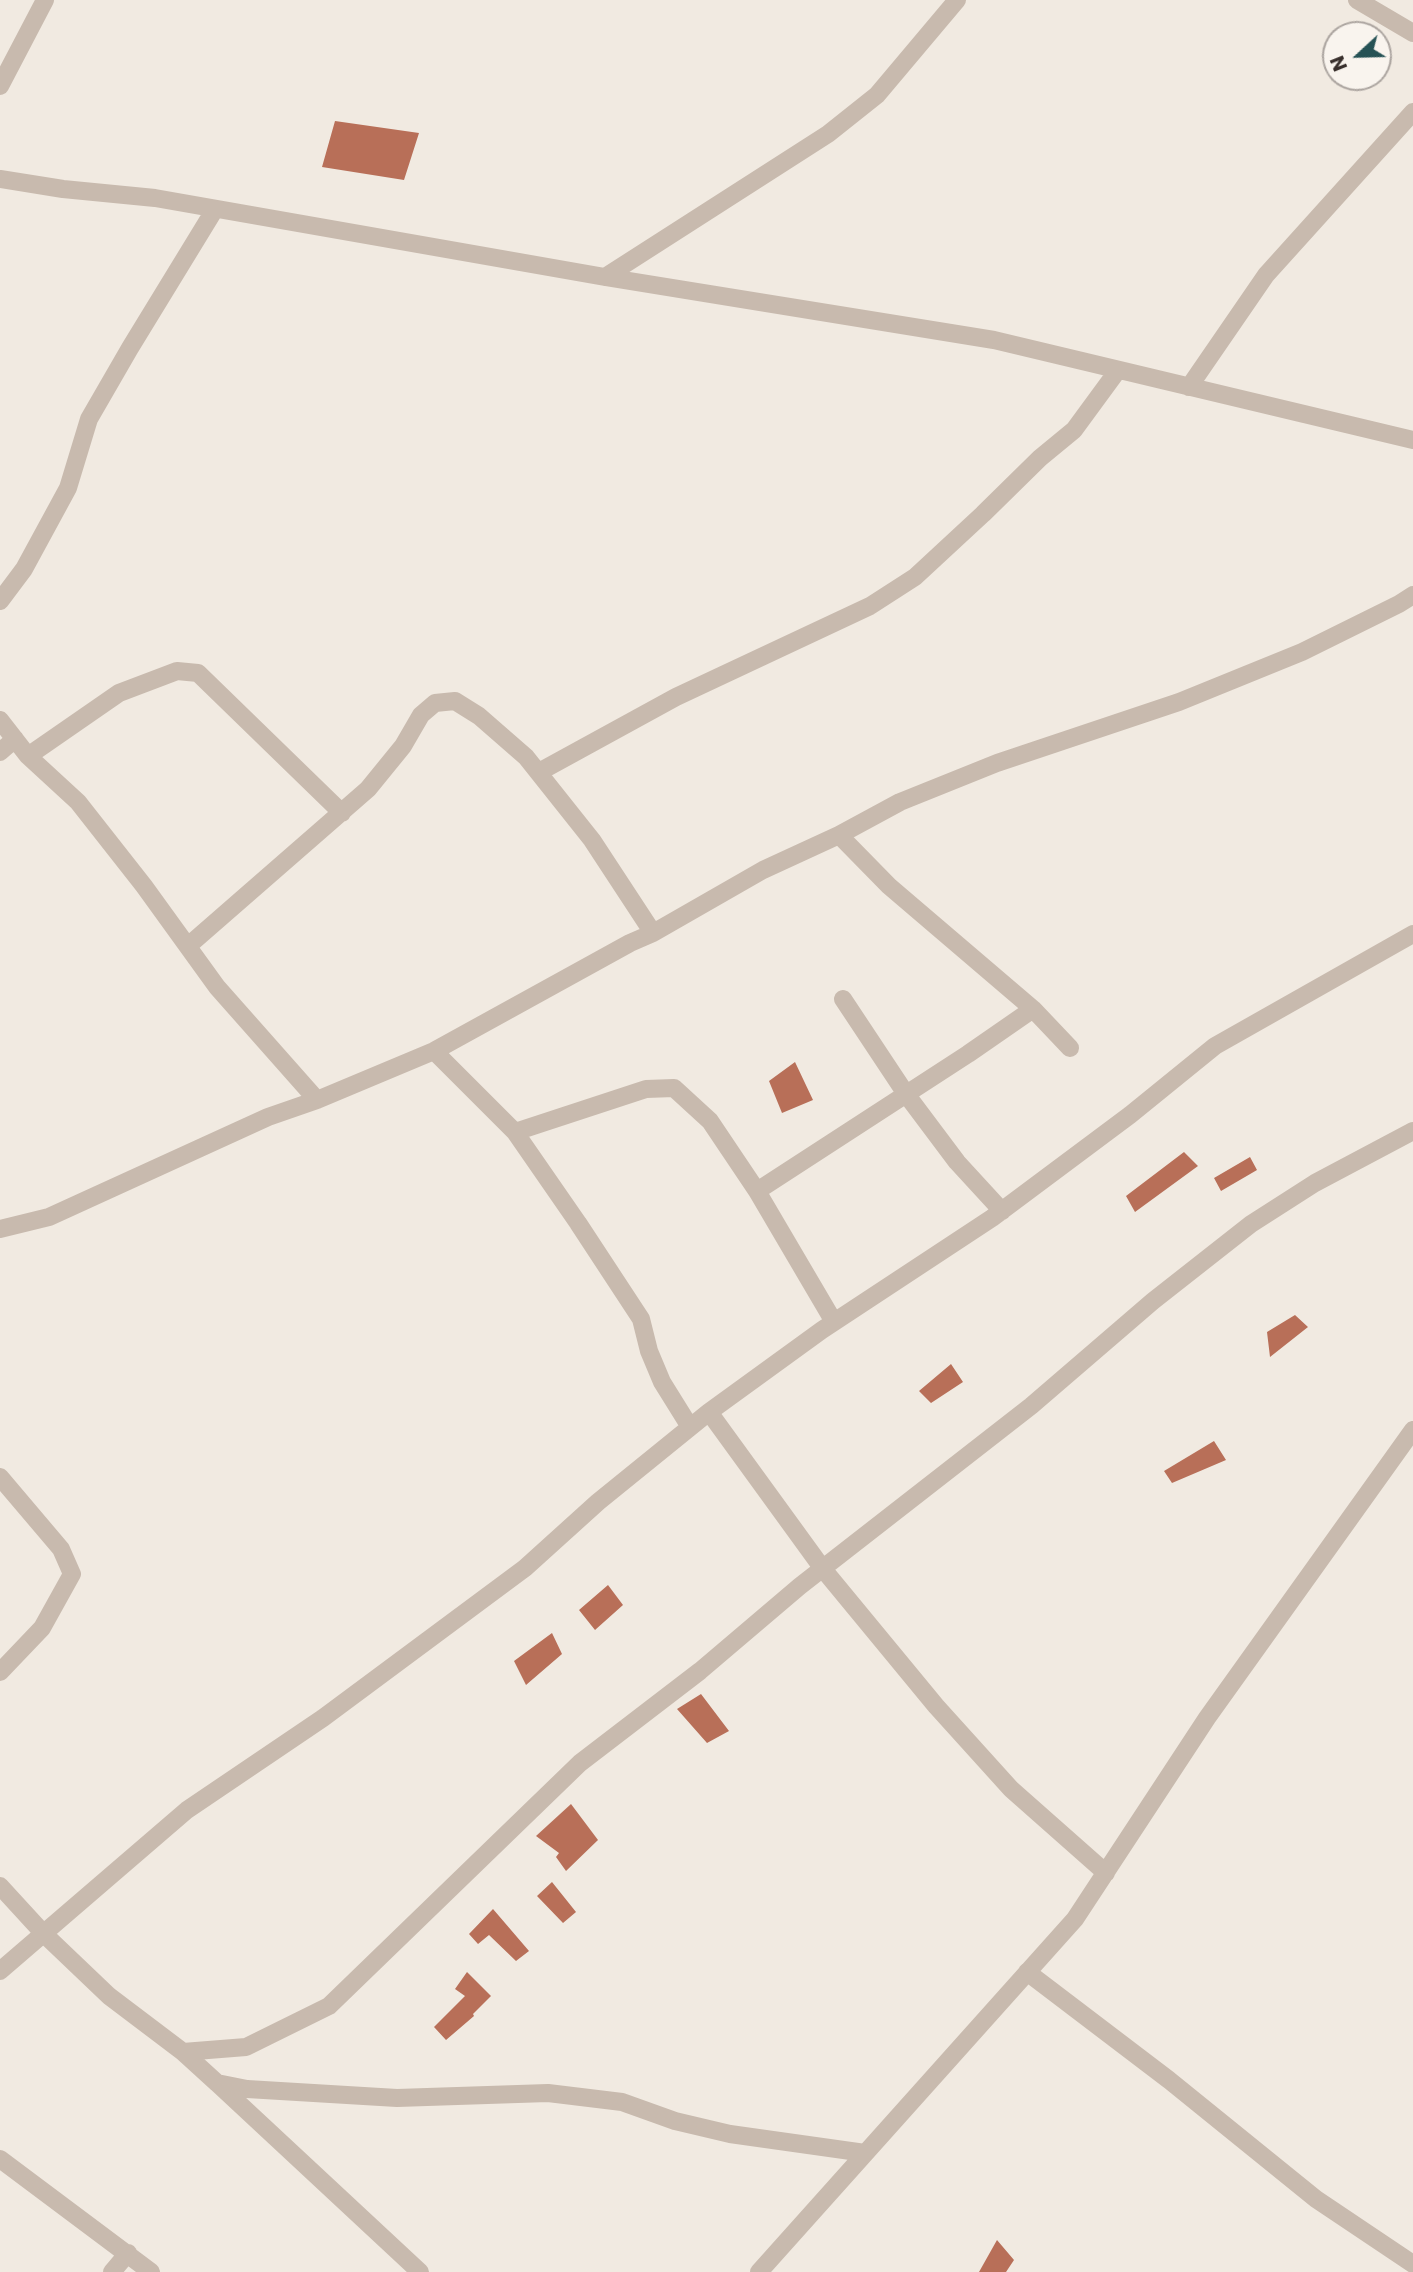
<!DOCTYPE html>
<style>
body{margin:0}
#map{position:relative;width:1413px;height:2272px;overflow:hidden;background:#f1eae1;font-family:Poppins,sans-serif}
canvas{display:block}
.north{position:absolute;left:1322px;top:21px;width:70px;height:70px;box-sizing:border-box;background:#f9f4ee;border:2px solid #aca5a0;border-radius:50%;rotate:248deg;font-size:19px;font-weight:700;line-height:28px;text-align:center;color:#382f2c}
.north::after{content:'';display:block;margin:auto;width:24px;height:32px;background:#265255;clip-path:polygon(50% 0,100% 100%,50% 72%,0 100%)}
</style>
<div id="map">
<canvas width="1413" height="2272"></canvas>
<div class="north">N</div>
</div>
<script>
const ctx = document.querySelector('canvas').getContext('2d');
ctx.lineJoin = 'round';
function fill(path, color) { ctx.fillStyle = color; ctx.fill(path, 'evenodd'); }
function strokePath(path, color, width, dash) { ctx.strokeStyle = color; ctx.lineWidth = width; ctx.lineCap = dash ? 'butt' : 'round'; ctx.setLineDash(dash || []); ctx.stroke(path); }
fill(new Path2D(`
 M335 121 419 133 404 180 322 167Z
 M795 1062 813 1100 782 1113 769 1081Z
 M1184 1152 1198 1166 1135 1212 1126 1196Z
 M1250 1157 1257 1170 1221 1191 1214 1178Z
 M1295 1315 1308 1327 1270 1357 1267 1332Z
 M951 1364 963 1382 931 1403 919 1391Z
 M1214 1441 1226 1460 1172 1483 1164 1471Z
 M608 1585 623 1605 595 1630 579 1610Z
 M552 1633 562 1654 526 1685 514 1661Z
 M701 1694 729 1731 707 1743 677 1709Z
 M571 1804 598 1840 566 1871 556 1857 559 1853 536 1836Z
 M552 1882 576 1912 563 1923 537 1896Z
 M493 1909 529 1951 516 1961 489 1935 478 1944 469 1934Z
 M467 1972 491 1996 473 2014 474 2016 446 2040 434 2027 465 1996 455 1989Z
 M997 2240 1014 2260 1006 2272H979Z`), '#b86f58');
strokePath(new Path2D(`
 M1357 0 1413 33
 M0 86 45 0
 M0 179 63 189 155 198 605 277 994 340 1413 440
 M605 277 828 134 877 95 957 0
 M1189 387 1266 275 1413 112
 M0 601 24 569 68 488 89 419 130 348 215 209
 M0 720 28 756 78 802 144 886 217 987 317 1100
 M0 752 15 739
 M28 756 119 693 177 671 198 673 342 813
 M539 772 676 697 870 606 915 577 983 514 1040 458 1074 430 1118 370
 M839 835 889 886 1033 1009 1070 1048
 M188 946 368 789 403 746 421 715 435 703 455 701 479 716 526 757 592 840 653 933
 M843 999 906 1094 957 1162 1002 1211
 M434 1051 515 1132 578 1223 641 1319 649 1351 662 1382 690 1427
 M515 1132 646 1089 674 1088 710 1121 757 1191 834 1322
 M757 1191 968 1054 1033 1009
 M0 1229 49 1217 268 1117 317 1100 434 1051 630 943 653 933 763 870 839 835 900 802 997 763 1179 702 1302 652 1399 604 1413 595
 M709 1412 823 1569 936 1706 1011 1789 1106 1873
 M0 1477 61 1549 72 1574 42 1628 0 1672
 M0 1886 44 1934 109 1996 183 2052 246 2047 329 2006 580 1763 700 1671 800 1586 1031 1406 1153 1301 1251 1224 1315 1183 1413 1131
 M0 1971 187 1810 323 1718 525 1568 598 1502 709 1412 822 1330 992 1218 1130 1115 1215 1046 1413 934
 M1027 1972 1169 2080 1316 2199 1413 2264
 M183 2052 217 2083 247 2089 397 2098 548 2093 622 2102 675 2121 730 2134 865 2153
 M218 2084 420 2272
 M0 2159 151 2272
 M112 2272 128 2253
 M759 2272 1075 1919 1207 1718 1413 1430`), '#c8baae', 18);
</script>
